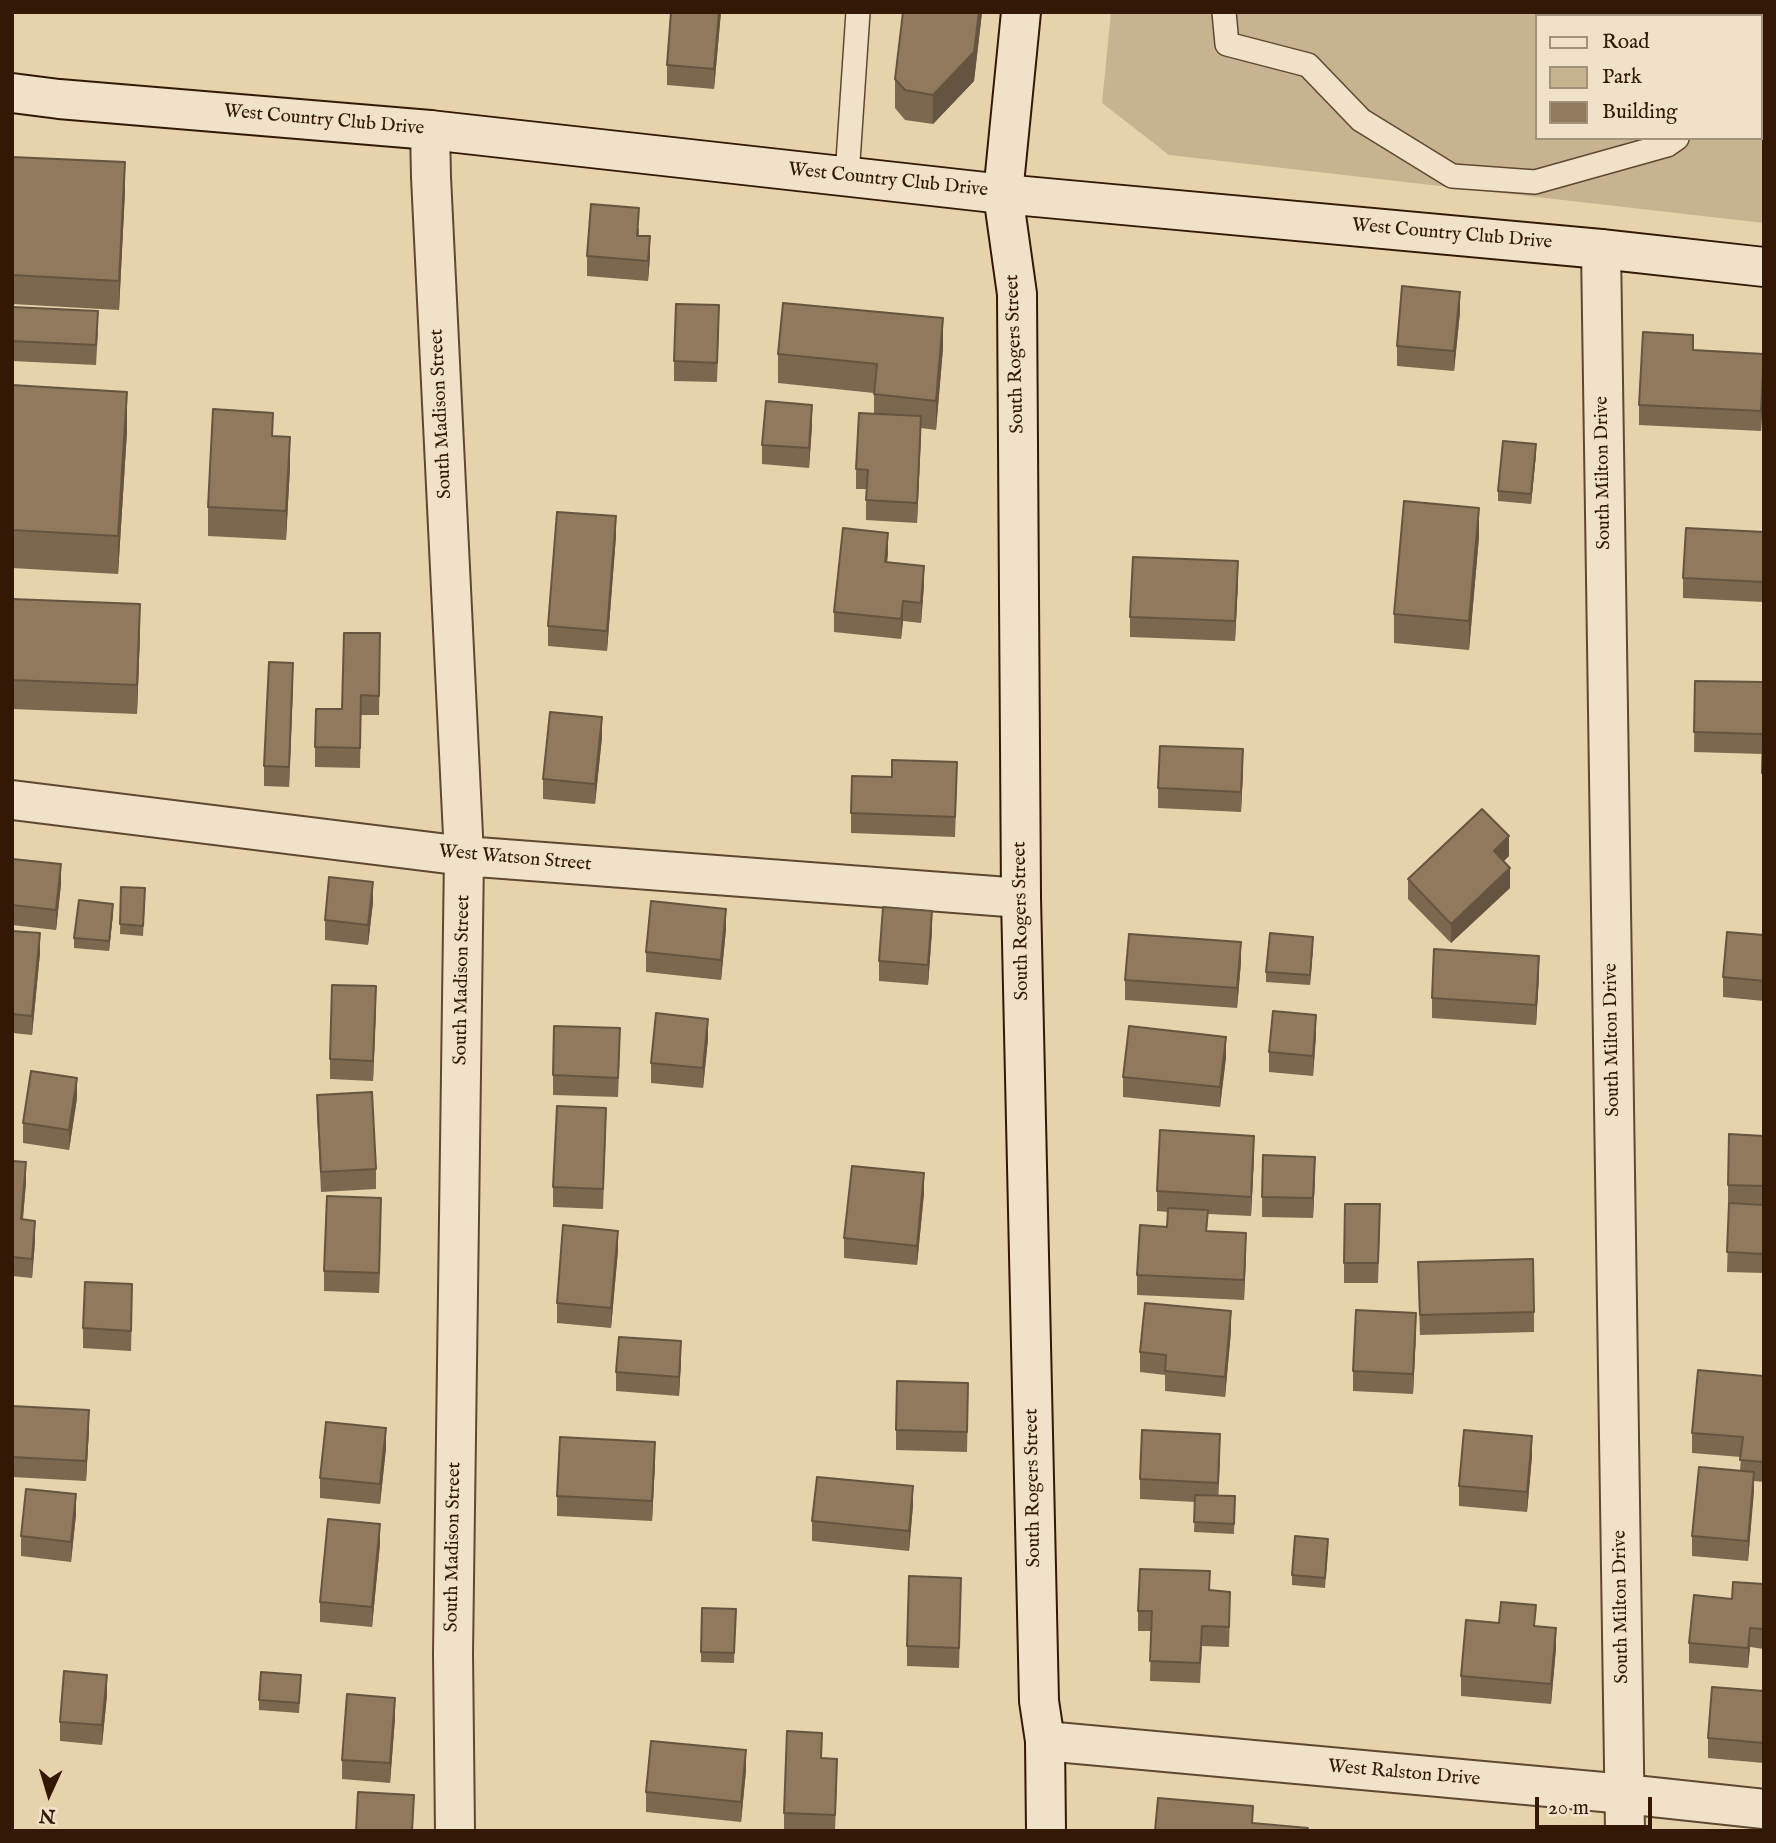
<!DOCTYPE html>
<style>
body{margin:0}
#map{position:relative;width:1776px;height:1843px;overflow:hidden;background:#e6d3ac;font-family:"IM FELL English",serif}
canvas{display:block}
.frame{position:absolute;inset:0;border:14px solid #331806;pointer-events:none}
.legend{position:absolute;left:1535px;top:14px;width:228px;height:126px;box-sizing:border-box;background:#efe2c9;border:2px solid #a4917b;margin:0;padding:9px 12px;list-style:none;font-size:21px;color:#331806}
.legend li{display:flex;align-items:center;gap:14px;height:35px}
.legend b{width:35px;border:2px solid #a4917b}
.north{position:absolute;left:14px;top:1759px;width:70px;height:70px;-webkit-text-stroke:5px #efe2c9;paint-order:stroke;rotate:184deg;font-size:19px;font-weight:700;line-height:28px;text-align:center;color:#331806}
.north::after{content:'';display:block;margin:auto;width:24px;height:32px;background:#331806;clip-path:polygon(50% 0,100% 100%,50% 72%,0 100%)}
.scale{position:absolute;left:1535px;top:1797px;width:117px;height:32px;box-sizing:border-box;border:4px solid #331806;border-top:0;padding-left:9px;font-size:21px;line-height:24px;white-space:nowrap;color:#331806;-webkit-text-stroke:5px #efe2c9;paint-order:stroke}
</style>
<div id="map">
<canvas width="1776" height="1843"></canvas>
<div class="frame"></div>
<ul class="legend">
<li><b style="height:9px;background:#efe2c9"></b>Road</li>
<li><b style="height:19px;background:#c8b390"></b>Park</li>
<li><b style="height:19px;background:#90795c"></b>Building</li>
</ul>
<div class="north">N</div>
<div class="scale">20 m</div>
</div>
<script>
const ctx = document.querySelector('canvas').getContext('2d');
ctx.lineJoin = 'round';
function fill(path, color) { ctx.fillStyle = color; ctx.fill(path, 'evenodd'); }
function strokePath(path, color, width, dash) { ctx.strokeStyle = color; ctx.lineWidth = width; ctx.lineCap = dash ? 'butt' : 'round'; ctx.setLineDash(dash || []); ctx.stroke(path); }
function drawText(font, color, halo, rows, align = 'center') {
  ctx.font = font + ' "IM FELL English",serif'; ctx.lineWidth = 5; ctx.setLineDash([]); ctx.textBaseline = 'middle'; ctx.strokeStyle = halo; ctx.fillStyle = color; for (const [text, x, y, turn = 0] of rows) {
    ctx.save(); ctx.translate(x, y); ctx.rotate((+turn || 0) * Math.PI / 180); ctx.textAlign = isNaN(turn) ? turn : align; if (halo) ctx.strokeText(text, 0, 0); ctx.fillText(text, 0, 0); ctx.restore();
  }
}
fill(new Path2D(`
 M1111 12H1764V223L1169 155 1102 103ZM1536 16H1760V138H1536Z`), '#c8b390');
const lane = new Path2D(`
 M1224 12 1227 44 1308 65 1361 120 1452 176 1535 182 1667 145 1677 138
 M1760 77 1764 74
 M847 176 858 12`);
const street = new Path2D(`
 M430 130 431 177 464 856 453 1653 455 1831
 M1601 249 1625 1831
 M12 800 464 856 1021 898
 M1045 1741 1625 1794 1764 1809`);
const secondary = new Path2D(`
 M1021 12 1003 194 1017 294 1021 898 1039 1701 1045 1741 1046 1831
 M12 93 59 99 430 130 1003 194 1601 249 1764 267`);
strokePath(lane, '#604730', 26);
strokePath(street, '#604730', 42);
strokePath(secondary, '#331806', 42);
strokePath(lane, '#efe2c9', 23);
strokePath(street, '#efe2c9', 38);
strokePath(secondary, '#efe2c9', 38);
fill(new Path2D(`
 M671 12H721L714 89 667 85V65Z
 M982 12 974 81 933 124 905 120 895 108V79Z
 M12 157 125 191 119 310 12 304Z
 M639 228V236L650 256 648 281 587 276V256Z
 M12 307 98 331 96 365 12 361Z
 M1460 312 1454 371 1397 366V346Z
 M719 325 717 382 674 381V361Z
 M943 348 936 430 921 428 917 523 866 520V489H856V469L874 414V393L778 383V354Z
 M1693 350 1764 374 1761 431 1639 425V405Z
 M12 385 127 431 118 574 12 568Z
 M812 425 809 468 762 464V445Z
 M273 436 290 466 286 540 208 536V507Z
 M1536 454 1531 504 1498 501V491Z
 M1764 532V602L1683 598V578Z
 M616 536 607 651 548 646V626Z
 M1479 537 1469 650 1394 643V614Z
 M888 553 887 562 924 585 921 623 903 621 901 639 834 632V612Z
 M1238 581 1235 641 1130 637V617Z
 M12 599 140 633 137 714 12 709Z
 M380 633 379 715H361L360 768 315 767V747L342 709Z
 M1695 681 1764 682V793L1762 792 1763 754 1694 752Z
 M293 683 289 787 264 786V766Z
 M602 737 595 804 543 799V779Z
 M1243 769 1241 812 1158 808V788Z
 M957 781 955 837 851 833V813Z
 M1509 856 1503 861 1510 888 1451 943 1408 899V879Z
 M12 859 61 884 56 930 12 925Z
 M121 887 145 898 143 936 120 934Z
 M373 902 368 945 325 940V920Z
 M113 914 109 951 74 948V938Z
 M726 929 721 980 646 972V952Z
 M12 931 40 953 32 1035 12 1033Z
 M932 931 928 985 879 981V961Z
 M1764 935V1001L1723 997V977Z
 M1313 947 1310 985 1266 982V972Z
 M1241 962 1237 1008 1125 1000V980Z
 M1539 976 1536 1025 1432 1018V998Z
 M376 1006 373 1081 330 1079V1059Z
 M1316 1035 1313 1076 1269 1072V1052Z
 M708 1039 703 1088 651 1083V1063Z
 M620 1048 618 1097 553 1095V1075Z
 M1226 1057 1220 1107 1123 1097V1077Z
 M317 1095 376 1169V1189L321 1192 317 1114Z
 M77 1098 69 1150 23 1143V1123Z
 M606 1127 603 1209 553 1207V1187Z
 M1764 1136V1273L1727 1272 1729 1205 1728 1204V1185Z
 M1254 1156 1251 1216 1208 1214 1207 1231 1246 1253 1244 1300 1137 1295V1275L1167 1227 1168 1212 1157 1211V1191Z
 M12 1161 26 1182 23 1219 35 1241 32 1278 12 1276Z
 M1315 1177 1313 1218 1262 1217V1197Z
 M924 1193 917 1265 844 1258V1238Z
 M381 1218 379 1293 324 1291V1271Z
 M1380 1224 1378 1283H1344V1263Z
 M618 1250 611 1328 557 1323V1303Z
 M1418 1282 1534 1312V1332L1420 1335Z
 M132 1304 131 1351 83 1348V1328Z
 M1231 1331 1225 1397 1165 1391V1375L1140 1372V1352Z
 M1416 1332 1413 1394 1353 1391V1371Z
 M681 1361 679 1396 616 1391V1372Z
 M1764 1376V1482L1754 1481 1748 1561 1692 1556V1536L1740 1471 1741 1457 1692 1453V1433Z
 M968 1403 967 1452 896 1450V1430Z
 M12 1406 89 1429 86 1481 12 1477Z
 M386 1448 380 1504 320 1498V1478Z
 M1220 1454 1218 1496H1235L1234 1534 1194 1532 1195 1502 1140 1499V1479Z
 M1532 1456 1527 1512 1459 1506V1486Z
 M655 1462 652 1521 557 1516V1496Z
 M913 1505 909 1551 812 1541V1521Z
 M76 1514 71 1562 21 1556V1536Z
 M380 1544 372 1627 320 1622V1602Z
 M1328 1549 1325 1588 1292 1585V1575Z
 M1764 1584V1649L1750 1647 1748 1668 1689 1663V1643Z
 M1210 1590 1230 1612 1229 1647 1202 1646 1200 1683 1150 1681 1151 1631H1138V1611Z
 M961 1598 959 1668 907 1666V1646Z
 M736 1609 734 1663 701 1662V1652Z
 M1536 1626 1556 1648 1551 1704 1461 1696V1676Z
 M301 1685 299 1713 259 1710V1700Z
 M1764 1691V1763L1708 1758V1738Z
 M107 1695 102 1745 60 1741V1722Z
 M395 1718 390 1783 342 1779V1760Z
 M822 1758 837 1779 835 1831H784V1813Z
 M746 1770 741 1822 646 1812V1792Z`), '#7c684f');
fill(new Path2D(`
 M719 12H721L714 89V69Z
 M979 12H982V13L974 81 933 124V95Z
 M125 162V191L119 310V281Z
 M650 236V256L648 281V261Z
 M1460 292V312L1454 371V351Z
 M943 318V348L936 430V401Z
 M1764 354V374L1761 431V411Z
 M127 392V431L118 574V536Z
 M812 405V425L809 468V448Z
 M921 416V436L917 523V503Z
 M290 437V466L286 540V511Z
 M1536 444V454L1531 504V494Z
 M1479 508V537L1469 650V621Z
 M616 516V536L607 651V631Z
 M888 533V553L885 581V562Z
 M1238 561V581L1235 641V621Z
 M924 566V585L921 623V603Z
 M903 601V621L901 639V619Z
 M140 604V633L137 714V685Z
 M293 663V683L289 787V767Z
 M602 717V737L595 804V784Z
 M1243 749V769L1241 812V792Z
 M1509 836V856L1494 871V851Z
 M61 864V884L56 930V910Z
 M1510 868V888L1451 943V924Z
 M373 882V902L368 945V925Z
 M113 904V914L109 951V941Z
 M726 909V929L721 980V960Z
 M932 911V931L928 985V965Z
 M40 933V953L32 1035V1016Z
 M1313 937V947L1310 985V975Z
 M1241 942V962L1237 1008V988Z
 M1539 956V976L1536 1025V1005Z
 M376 986V1006L373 1081V1061Z
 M1316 1015V1035L1313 1076V1056Z
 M708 1019V1039L703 1088V1068Z
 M1226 1037V1057L1220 1107V1087Z
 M77 1078V1098L69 1150V1130Z
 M1254 1136V1156L1251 1216V1197Z
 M1315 1157V1177L1313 1218V1198Z
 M26 1162V1182L21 1239V1219Z
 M924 1173V1193L917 1265V1246Z
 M381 1198V1218L379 1293V1273Z
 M35 1221V1241L32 1278V1259Z
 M618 1231V1250L611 1328V1308Z
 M1246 1233V1253L1244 1300V1280Z
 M1231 1311V1331L1225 1397V1377Z
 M1416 1313V1332L1413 1394V1374Z
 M681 1341V1361L679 1396V1377Z
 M89 1410V1429L86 1481V1461Z
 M386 1428V1448L380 1504V1484Z
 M1220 1434V1454L1218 1503V1483Z
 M1532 1436V1456L1527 1512V1492Z
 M655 1442V1462L652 1521V1501Z
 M1754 1472V1492L1748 1561V1541Z
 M913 1486V1505L909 1551V1531Z
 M76 1494V1514L71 1562V1542Z
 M380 1524V1544L372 1627V1607Z
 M1556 1628V1648L1551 1704V1684Z
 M1750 1628V1647L1748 1668V1648Z
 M107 1675V1695L102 1745V1725Z
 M395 1698V1718L390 1783V1763Z
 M746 1750V1770L741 1822V1802Z`), '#655540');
const building = new Path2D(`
 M671 12H719L714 69 667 65Z
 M903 12H979L974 52 933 95 905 90 895 79Z
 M12 157 125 162 119 281 12 275Z
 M591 204 639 208 637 236H650L648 261 587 256Z
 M1402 286 1460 292 1454 351 1397 346Z
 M783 303 943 318 936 401 874 394 877 364 778 354Z
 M676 304 719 305 717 363 674 361Z
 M12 307 98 311 96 345 12 341Z
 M1643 332 1693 335V350L1764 354 1761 411 1639 405Z
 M12 385 127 392 118 536 12 530Z
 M766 401 812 405 809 448 762 445Z
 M213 409 273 413 272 436 290 437 286 511 208 507Z
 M859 413 921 416 917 503 866 500 868 470 856 469Z
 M1503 441 1536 444 1531 494 1498 491Z
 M1404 501 1479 508 1469 621 1394 614Z
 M557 512 616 516 607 631 548 626Z
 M843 528 888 533 885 562 924 566 921 603 903 601 901 619 834 612Z
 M1686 528 1764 532V582L1683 578Z
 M1133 557 1238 561 1235 621 1130 617Z
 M12 599 140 604 137 685 12 680Z
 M344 633H380L379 696 361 695 360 748 315 747 316 709H342Z
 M269 662 293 663 289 767 264 766Z
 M1695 681 1764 682V773H1762L1763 734 1694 732Z
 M550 712 602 717 595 784 543 779Z
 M1160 746 1243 749 1241 792 1158 788Z
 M892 760 957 762 955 817 851 813 852 776 892 777Z
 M1482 809 1509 836 1494 851 1510 868 1451 924 1408 879Z
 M12 859 61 864 56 910 12 905Z
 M329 877 373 882 368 925 325 920Z
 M121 887 145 888 143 926 120 924Z
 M79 900 113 904 109 941 74 938Z
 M651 901 726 909 721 960 646 952Z
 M883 907 932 911 928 965 879 961Z
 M12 931 40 933 32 1016 12 1014Z
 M1727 932 1764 935V981L1723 977Z
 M1270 933 1313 937 1310 975 1266 972Z
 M1129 934 1241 942 1237 988 1125 980Z
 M1434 949 1539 956 1536 1005 1432 998Z
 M332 985 376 986 373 1061 330 1059Z
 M1273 1011 1316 1015 1313 1056 1269 1052Z
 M656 1013 708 1019 703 1068 651 1063Z
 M554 1026 620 1028 618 1078 553 1075Z
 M1129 1026 1226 1037 1220 1087 1123 1077Z
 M31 1071 77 1078 69 1130 23 1123Z
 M372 1092 376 1169 321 1172 317 1095Z
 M557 1106 606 1108 603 1189 553 1187Z
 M1160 1130 1254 1136 1251 1197 1157 1191Z
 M1729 1134 1764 1136V1186L1728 1185Z
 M1263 1155 1315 1157 1313 1198 1262 1197Z
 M12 1161 26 1162 21 1219 35 1221 32 1259 12 1257Z
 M852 1166 924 1173 917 1246 844 1238Z
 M327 1196 381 1198 379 1273 324 1271Z
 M1729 1203 1764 1205V1254L1727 1252Z
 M1345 1204H1380L1378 1263H1344Z
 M1168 1208 1208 1210 1206 1231 1246 1233 1244 1280 1137 1275 1140 1225 1167 1227Z
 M563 1225 618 1231 611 1308 557 1303Z
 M1533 1259 1534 1312 1420 1315 1418 1262Z
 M85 1282 132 1284 131 1331 83 1328Z
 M1145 1303 1231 1311 1225 1377 1165 1371 1166 1355 1140 1352Z
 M1356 1310 1416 1313 1413 1374 1353 1371Z
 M619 1337 681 1341 679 1377 616 1372Z
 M1698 1370 1764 1376V1462L1740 1460 1743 1437 1692 1433Z
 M897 1381 968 1383 967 1432 896 1430Z
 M12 1406 89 1410 86 1461 12 1457Z
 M326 1422 386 1428 380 1484 320 1478Z
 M1142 1430 1220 1434 1218 1483 1140 1479Z
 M1464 1430 1532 1436 1527 1492 1459 1486Z
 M560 1437 655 1442 652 1501 557 1496Z
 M1699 1467 1754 1472 1748 1541 1692 1536Z
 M817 1477 913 1486 909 1531 812 1521Z
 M26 1489 76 1494 71 1542 21 1536Z
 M1195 1495 1235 1496 1234 1524 1194 1522Z
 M328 1519 380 1524 372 1607 320 1602Z
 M1295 1536 1328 1539 1325 1578 1292 1575Z
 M1140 1569 1210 1571 1209 1590 1230 1592 1229 1627 1202 1626 1200 1663 1150 1661 1152 1611H1138Z
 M909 1576 961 1578 959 1648 907 1646Z
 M1733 1582 1764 1584V1629L1750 1628 1748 1648 1689 1643 1694 1595 1732 1599Z
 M1501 1602 1536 1605 1534 1626 1556 1628 1551 1684 1461 1676 1466 1620 1499 1623Z
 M702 1608 736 1609 734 1653 701 1652Z
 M64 1671 107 1675 102 1725 60 1722Z
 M261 1672 301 1675 299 1703 259 1700Z
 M1712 1687 1764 1691V1743L1708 1738Z
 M347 1694 395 1698 390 1763 342 1760Z
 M787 1731 822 1733 821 1758 837 1759 835 1815 784 1813Z
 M651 1741 746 1750 741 1802 646 1792Z
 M358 1792 414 1795 412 1831H356Z
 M1158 1798 1253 1806 1252 1823 1308 1828 1307 1831H1155Z`);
fill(building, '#90795c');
strokePath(building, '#655540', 2);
drawText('19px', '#331806', '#efe2c9', [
 ["West Country Club Drive",324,121,5],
 ["West Country Club Drive",888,181,6],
 ["West Country Club Drive",1452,235,5],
 ["South Rogers Street",1016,354,-92],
 ["South Madison Street",442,414,-93],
 ["South Milton Drive",1604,473,-91],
 ["West Watson Street",515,859,5],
 ["South Rogers Street",1022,921,-91],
 ["South Madison Street",463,980,-89],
 ["South Milton Drive",1613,1040,-91],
 ["South Rogers Street",1034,1488,-91],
 ["South Madison Street",454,1547,-89],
 ["South Milton Drive",1622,1607,-91],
 ["West Ralston Drive",1404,1774,5]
]);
</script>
